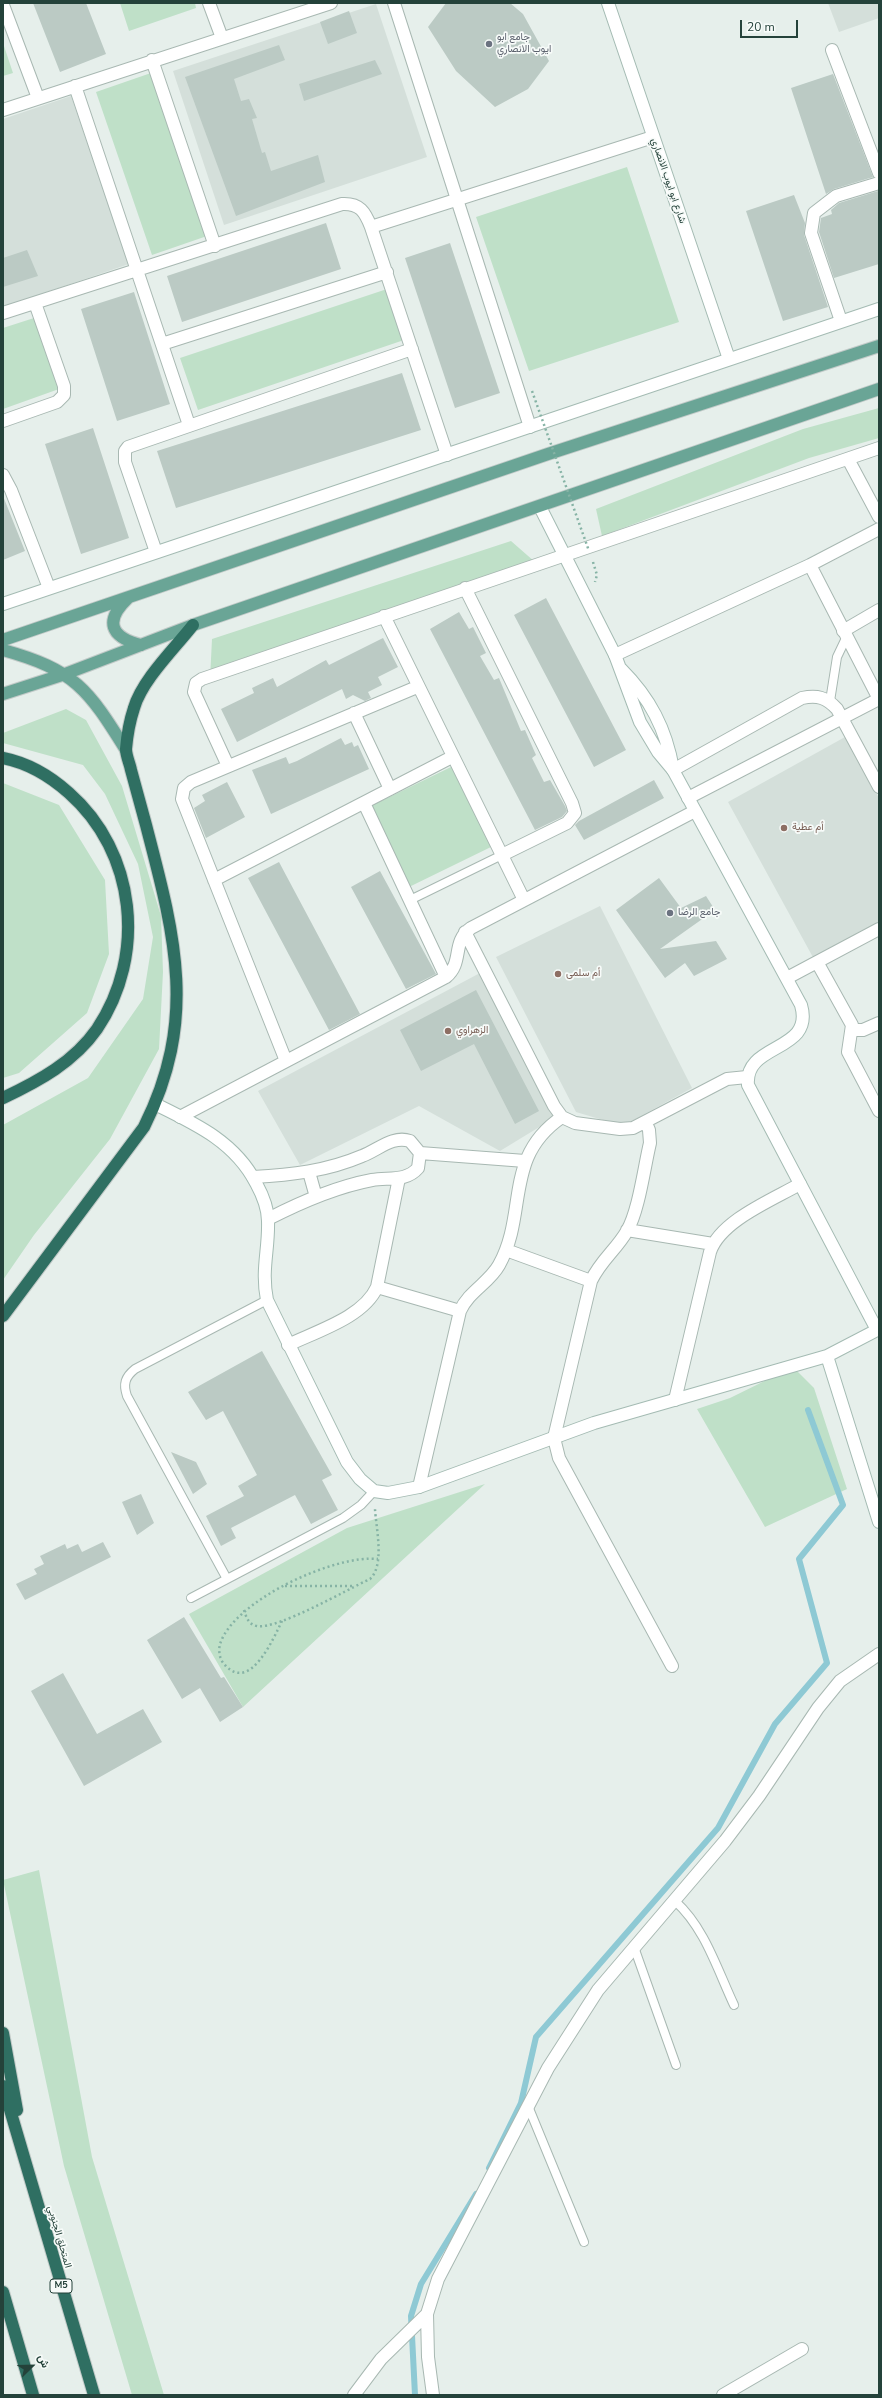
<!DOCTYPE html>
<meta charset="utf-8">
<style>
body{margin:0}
#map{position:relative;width:882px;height:2398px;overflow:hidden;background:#e6efeb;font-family:"Nunito Sans",Vazirmatn,sans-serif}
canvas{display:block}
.frame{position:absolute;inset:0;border:4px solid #24423a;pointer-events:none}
.north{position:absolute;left:12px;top:2346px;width:40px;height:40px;-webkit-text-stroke:3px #f7fbf9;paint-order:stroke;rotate:67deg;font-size:11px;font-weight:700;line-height:16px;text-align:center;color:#24423a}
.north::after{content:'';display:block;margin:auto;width:14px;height:18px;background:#24423a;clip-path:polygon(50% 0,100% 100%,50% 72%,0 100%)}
.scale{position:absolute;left:740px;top:20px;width:58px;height:18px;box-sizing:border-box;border:2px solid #24423a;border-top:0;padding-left:5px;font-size:12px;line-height:14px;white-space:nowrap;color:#24423a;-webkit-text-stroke:3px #f7fbf9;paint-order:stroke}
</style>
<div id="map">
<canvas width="882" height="2398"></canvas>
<div class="frame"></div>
<div class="north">ش</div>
<div class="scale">20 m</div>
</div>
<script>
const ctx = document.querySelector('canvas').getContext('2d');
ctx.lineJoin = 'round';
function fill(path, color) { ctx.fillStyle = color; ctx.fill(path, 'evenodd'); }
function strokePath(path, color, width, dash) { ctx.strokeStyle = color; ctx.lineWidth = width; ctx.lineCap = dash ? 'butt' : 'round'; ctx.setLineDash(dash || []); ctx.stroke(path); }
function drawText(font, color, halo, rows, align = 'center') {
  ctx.font = font + ' "Nunito Sans",Vazirmatn,sans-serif'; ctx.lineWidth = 3.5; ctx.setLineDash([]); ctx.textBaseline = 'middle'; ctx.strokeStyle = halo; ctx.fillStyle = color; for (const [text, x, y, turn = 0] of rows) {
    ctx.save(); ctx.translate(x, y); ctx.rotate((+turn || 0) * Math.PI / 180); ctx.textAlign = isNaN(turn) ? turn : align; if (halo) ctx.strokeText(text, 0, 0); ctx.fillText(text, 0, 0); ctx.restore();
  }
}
fill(new Path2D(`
 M828 3H879V18L839 32Z
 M376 4 427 157 224 225 173 71Z
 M71 96 129 264 3 307V119Z
 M845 737 879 798V926L815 961 728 802Z
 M600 906 692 1088 623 1126 576 1112 496 957Z
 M480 973 559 1115 500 1151 419 1106 300 1165 258 1091Z`), '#d4dfda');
fill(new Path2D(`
 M120 3H195L196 8 129 31Z
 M3 43 13 73 3 76Z
 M151 73 207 236 152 255 96 92Z
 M627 167 679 322 529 371 476 217Z
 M387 289 404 340 198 410 180 358Z
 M34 318 59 389 3 409V328Z
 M879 408V438L809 458 602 536 596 509 803 429Z
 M511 541 535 562 210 679 212 639Z
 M66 709 86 720 122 786 161 916 163 972 159 1049 110 1139 34 1235 3 1280V1125L88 1078 143 999 153 937 138 864 105 794 83 765 3 743V733Z
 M453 766 493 846 409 887 369 807Z
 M3 783 59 805 105 880 109 954 87 1013 19 1073 3 1078Z
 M793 1367 814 1388 847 1489 765 1527 697 1409 730 1398Z
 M485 1484 243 1707 189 1614 347 1528Z
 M39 1870 92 2157 164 2395H132L64 2166 3 1880Z`), '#bfe0c8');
strokePath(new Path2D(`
 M489 2168 521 2103 536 2037 718 1828 775 1724 827 1663 799 1559 843 1505 808 1410
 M415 2395 411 2316 421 2284 476 2194`), '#8ec9d4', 6);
fill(new Path2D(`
 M33 3H86L106 54 60 72Z
 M446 3H510L523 14 549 61 528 89 495 107 456 71 428 27Z
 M349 11 357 33 328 44 320 22Z
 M279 45 285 60 234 79 241 101 249 99 257 118 252 119 262 153 265 152 271 171 318 155 325 182 236 216 185 77Z
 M375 60 382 74 304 101 299 84Z
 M833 74 873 177 834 189 826 194 791 88Z
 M878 191 879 264 834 278 819 232 821 218 832 214 831 210 839 203Z
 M794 195 805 223 804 235 828 307 783 321 746 211Z
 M326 223 341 269 182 322 167 276Z
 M450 243 500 393 455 408 405 258Z
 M27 250 38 276 3 287V258Z
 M134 292 170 404 117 421 81 309Z
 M402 373 421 430 176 508 157 451Z
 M93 428 129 538 81 554 45 444Z
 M3 496 25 551 3 560Z
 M546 598 626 750 594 767 514 615Z
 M459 612 469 629 473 627 486 653 480 656 494 680 499 678 521 731 525 730 536 755 532 758 544 782 550 780 565 806 567 811 562 817 535 830 430 629Z
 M383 638 398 667 378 677 382 685 368 692 371 698 365 701 353 695 346 699 342 689 237 742 221 709 254 693 252 688 273 678 277 687 326 660 329 665Z
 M341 738 345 745 352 742 354 747 358 745 369 769 271 814 252 770 286 757 289 764 297 761Z
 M654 780 664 798 584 840 575 825 579 821Z
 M227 782 245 817 206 838 194 808 205 801 202 795Z
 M279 862 360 1014 329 1030 248 878Z
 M380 871 436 974 406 989 351 887Z
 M659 878 681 908 706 896 715 910 660 949 716 941 727 959 694 976 685 963 665 978 616 910Z
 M476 990 539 1111 515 1124 474 1044 421 1071 400 1030Z
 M262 1351 332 1475 322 1480 338 1510 311 1524 295 1495 231 1528 236 1538 221 1546 206 1516 244 1496 238 1486 257 1475 223 1411 206 1420 188 1392Z
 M171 1452 196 1462 207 1484 193 1494Z
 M141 1494 154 1523 137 1535 122 1502Z
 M103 1542 111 1557 25 1600 16 1584 37 1574 34 1569 44 1564 40 1556 65 1544 67 1549 78 1544 82 1552Z
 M184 1617 221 1678 224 1677 243 1707 220 1722 200 1688 182 1699 147 1640Z
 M63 1673 97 1734 143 1709 162 1742 84 1786 31 1691Z`), '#bbcac4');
const lane = new Path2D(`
 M830 701 837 657 847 636
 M410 900 502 855
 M227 1579 127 1396C123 1384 125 1377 135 1369L267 1300
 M191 1598 343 1518 361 1505 374 1491
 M675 1901C705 1928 717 1969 734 2005
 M634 1947 676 2065
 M528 2106 584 2242`);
const street = new Path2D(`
 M209 3 222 38
 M394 3 530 427
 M3 5 38 98
 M832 50 879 173
 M152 60 215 246
 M75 86 189 425
 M3 110 331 3
 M371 227 653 137
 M3 313 342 204C360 203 365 212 371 227L447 455
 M841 321 811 233 814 213 836 196 879 183
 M162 344 387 272
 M3 421 57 402 64 395V386L35 303
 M848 459 879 517
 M3 475 11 490 49 588
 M156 552 125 462V451L128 447 412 349
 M810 565 879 699
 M465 588 572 803 575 813 567 823 502 855
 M384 616 524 900
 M843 631 879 610
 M615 655 810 565 879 529
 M354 713 390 789
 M228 766 194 692 196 683 202 679 879 448
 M673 770 802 698C817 695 826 697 837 709L879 787
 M688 798 879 699
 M364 803 446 977
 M214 880 452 757
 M465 932 554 1106 562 1117 575 1123 620 1129 633 1128 727 1079 747 1077
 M817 962 852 1025 848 1052 879 1111
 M787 978 879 929
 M852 1030H863L879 1023
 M286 1061 182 799 184 788 191 782 417 687
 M180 1117 446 977C464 962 451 942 471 928L695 811
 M646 1123 649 1130 650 1143C644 1168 639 1210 627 1231 616 1250 601 1260 591 1281L554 1438 559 1458 672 1666
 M420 1153 525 1161
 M309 1172 316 1197
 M253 1177C291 1175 327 1171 362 1156 378 1150 393 1135 410 1141L420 1153 418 1168C406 1182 388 1177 372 1180 335 1187 301 1202 268 1219
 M627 1230 713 1244
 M506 1250 591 1281
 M377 1287 460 1311
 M288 1345C317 1331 364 1317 377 1287L399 1178
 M675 1400 710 1252C720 1221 772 1200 800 1184
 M419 1487 460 1311C469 1291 489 1283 499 1265 528 1213 503 1157 562 1117
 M354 2395 381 2359 427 2314
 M433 2395 428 2357 427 2314 438 2279 548 2068 598 1990 725 1841 759 1796 818 1708 840 1681 879 1654
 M723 2395 802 2349`);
const secondary = new Path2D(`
 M608 3 729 359
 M540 507 615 655 640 722 658 752 673 770 801 1005C815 1053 744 1042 748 1085L877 1330
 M3 604 879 309
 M621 669C650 698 666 729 673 769
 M155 1104C196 1124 235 1142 256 1183 262 1194 268 1208 268 1221 269 1250 261 1269 267 1300L347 1462 360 1479 374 1491 388 1493 419 1487 594 1423 827 1356 879 1329
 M827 1356 879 1522`);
const primary = new Path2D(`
 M128 598C104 621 110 637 141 645
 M3 640 548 454 879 346
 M3 650C75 670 88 689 126 750
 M3 694 65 674 193 625 879 389`);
const highway = new Path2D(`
 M3 758C28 763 50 776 69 793 136 852 147 955 97 1029 74 1062 39 1081 3 1098
 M3 1316 144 1127C198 1019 175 936 146 825 141 807 136 788 131 770 130 764 126 756 126 749 127 737 130 720 134 708 142 680 175 648 193 625
 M3 2033 17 2110
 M3 2086 94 2395
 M3 2292 33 2395`);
strokePath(lane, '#a8b8b2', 10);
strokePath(street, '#a8b8b2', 14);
strokePath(secondary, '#a4bbb3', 14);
strokePath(primary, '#c2cac8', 14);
strokePath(highway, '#c2cac8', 14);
strokePath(new Path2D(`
 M593 562 597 575 595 582
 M285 1586H352
 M244 1610C246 1617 249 1625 257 1626 277 1630 348 1589 370 1579 385 1565 376 1528 375 1509
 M282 1621C274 1637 251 1692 226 1666 220 1661 218 1652 220 1644 234 1600 336 1554 378 1559`), '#86b3a5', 2.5, [2, 3]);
strokePath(lane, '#fff', 8);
strokePath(street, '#fff', 12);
strokePath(secondary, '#fff', 12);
strokePath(primary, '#6aa596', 12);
strokePath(highway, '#2f6f62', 12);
strokePath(new Path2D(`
 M532 391 589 551`), '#86b3a5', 2.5, [2, 3]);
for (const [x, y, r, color] of [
 [489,44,4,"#6b7280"],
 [784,828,4,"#8d6e63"],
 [670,913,4,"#6b7280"],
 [558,974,4,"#8d6e63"],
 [448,1031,4,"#8d6e63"]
]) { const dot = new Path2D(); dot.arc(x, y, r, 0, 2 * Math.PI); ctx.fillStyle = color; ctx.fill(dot); strokePath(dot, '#f7fbf9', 1.5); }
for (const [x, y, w] of [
 [61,2286,22]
]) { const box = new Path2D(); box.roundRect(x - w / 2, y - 7, w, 14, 3); ctx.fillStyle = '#f7fbf9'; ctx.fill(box); strokePath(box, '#24423a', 1); }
drawText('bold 9px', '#24423a', null, [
 ["M5",61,2286]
]);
drawText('10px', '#5b616d', '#f7fbf9', [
 ["جامع ابو",497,38],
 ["ايوب الانصاري",497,50],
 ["جامع الرضا",678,913]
], 'left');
drawText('10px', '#24423a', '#f7fbf9', [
 ["شارع ابو ايوب الانصاري",668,181,71],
 ["المتحلق الجنوبي",59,2237,74]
]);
drawText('10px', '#785e54', '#f7fbf9', [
 ["أم عطية",792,828],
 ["أم سلمى",566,974],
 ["الزهراوي",456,1031]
], 'left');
</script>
